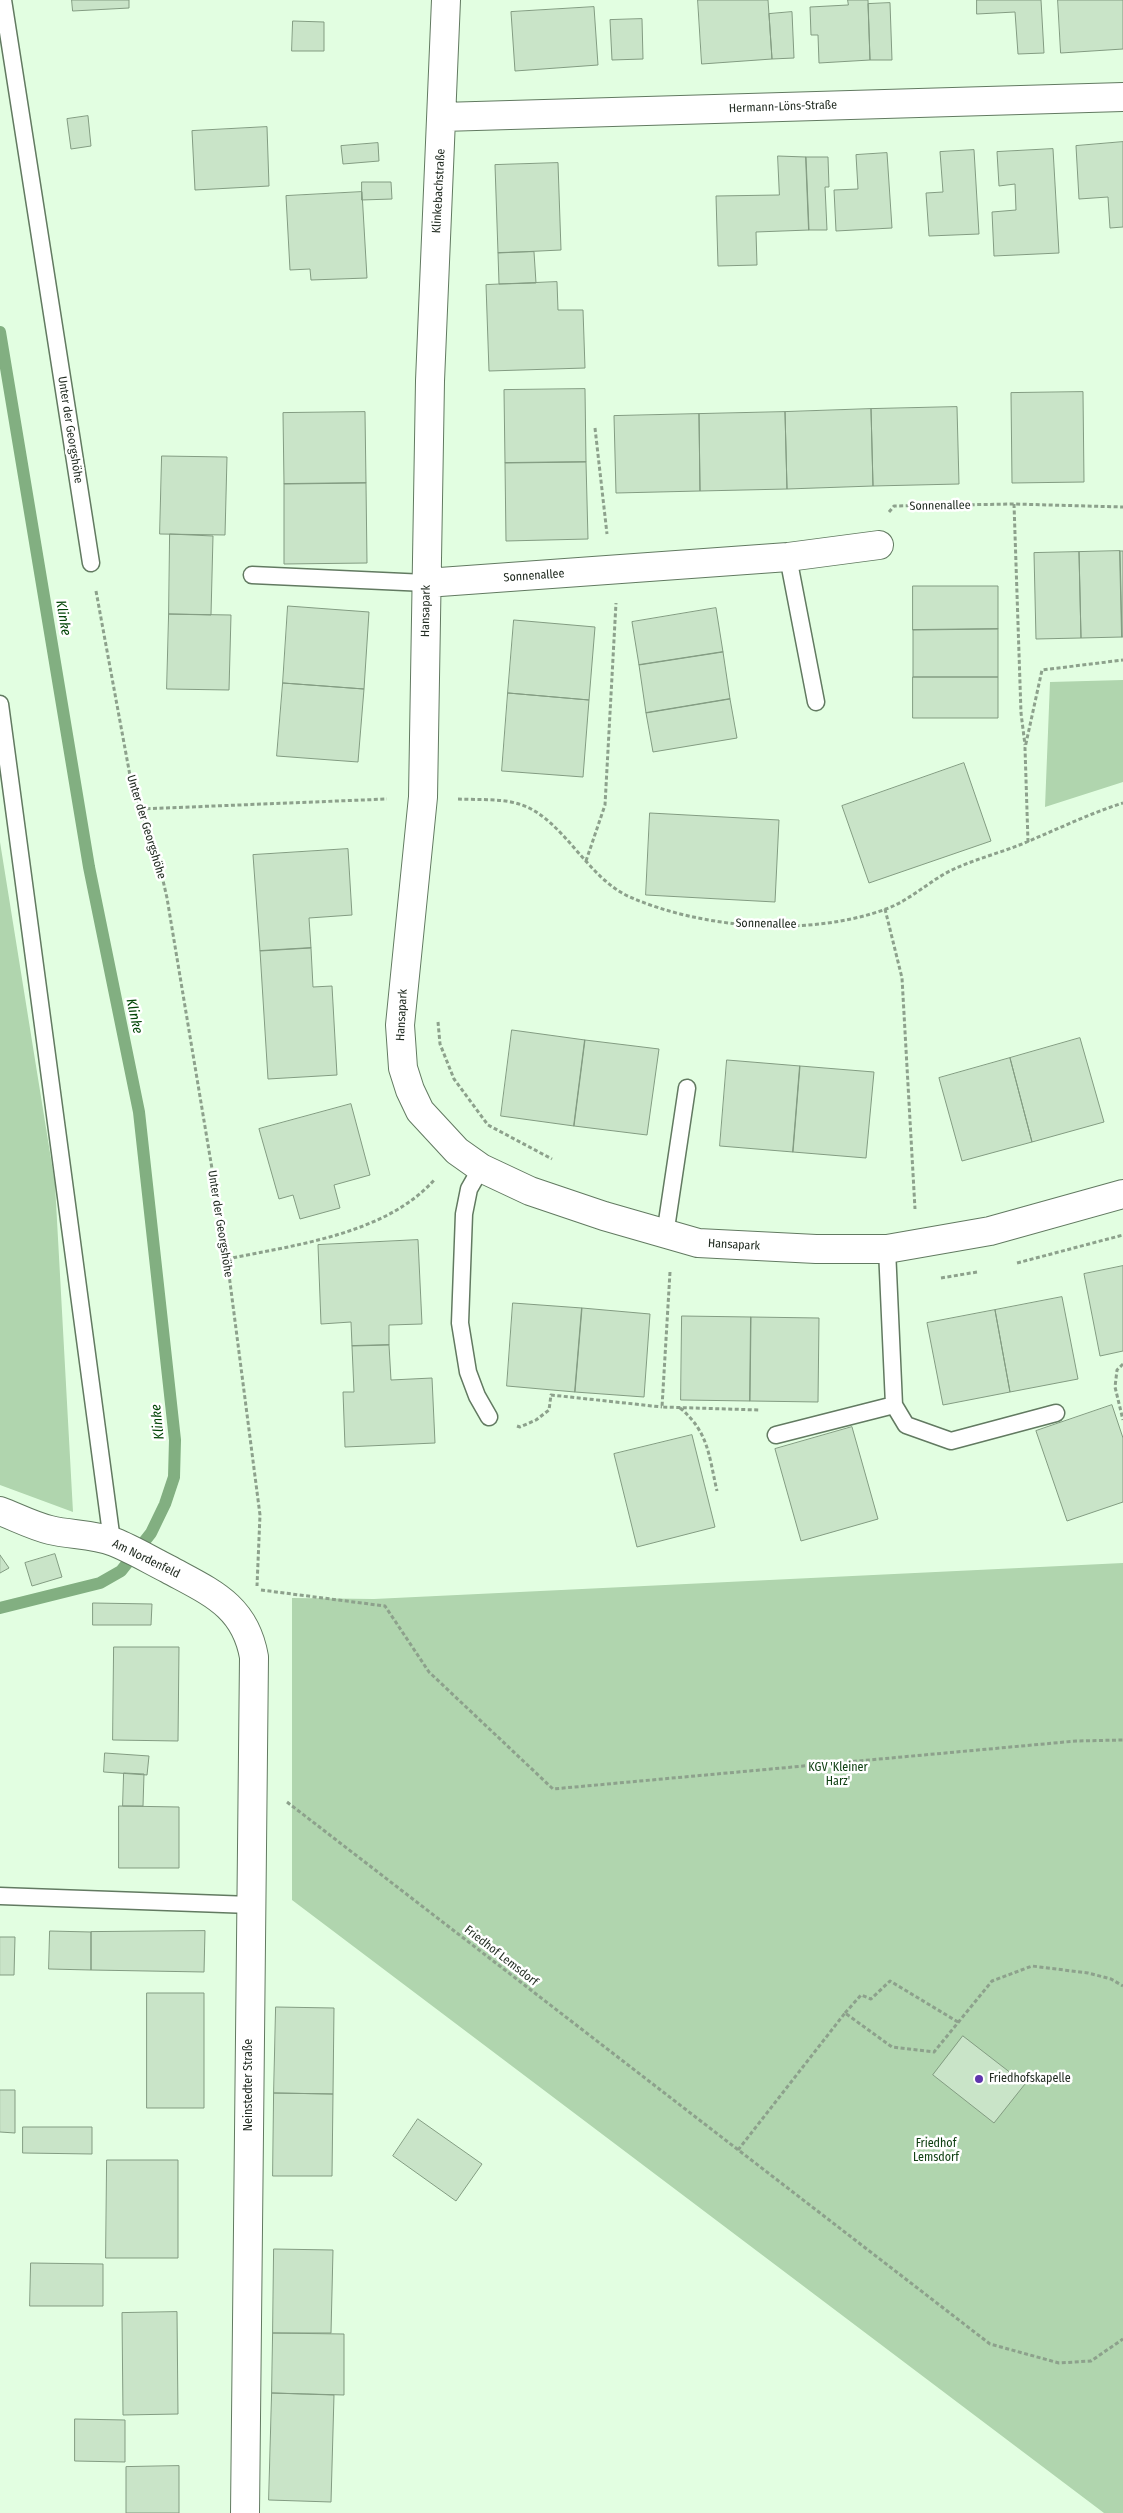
<!DOCTYPE html>
<meta charset="utf-8">
<style>
body{margin:0}
canvas{display:block;background:#e2fee1}
</style>
<canvas width="1123" height="2513"></canvas>
<script>
const ctx = document.querySelector('canvas').getContext('2d');
ctx.lineJoin = 'round';
function fill(path, color) { ctx.fillStyle = color; ctx.fill(path, 'evenodd'); }
function strokePath(path, color, width, dash) { ctx.strokeStyle = color; ctx.lineWidth = width; ctx.lineCap = dash ? 'butt' : 'round'; ctx.setLineDash(dash || []); ctx.stroke(path); }
function drawText(font, color, halo, rows, align = 'center') {
  ctx.font = font + ' "Fira Sans Condensed",sans-serif'; ctx.lineWidth = 5; ctx.setLineDash([]); ctx.textBaseline = 'middle'; ctx.strokeStyle = halo; ctx.fillStyle = color; for (const [text, x, y, turn = 0] of rows) {
    ctx.save(); ctx.translate(x, y); ctx.rotate((+turn || 0) * Math.PI / 180); ctx.textAlign = isNaN(turn) ? turn : align; if (halo) ctx.strokeText(text, 0, 0); ctx.fillText(text, 0, 0); ctx.restore();
  }
}
fill(new Path2D(`
 M1123 680V782L1045 807 1050 682Z
 M0 842 55 1184 73 1512 0 1485Z
 M1123 1563V2513H1104L292 1900V1598L374 1599Z`), '#b0d5ae');
strokePath(new Path2D(`
 M0 332 89 867 139 1112 175 1440 174 1477 165 1504 151 1533 121 1571 100 1583 0 1608`), '#82af81', 12);
const building = new Path2D(`
 M72 0H129V8L73 11Z
 M698 0H768L772 59 702 64Z
 M848 0H868L870 60 819 63 818 35H811L810 7 848 5Z
 M977 0H1041L1044 53 1018 54 1015 12 977 14Z
 M1058 0H1123V49L1061 53Z
 M890 3 892 60H870L868 4Z
 M594 7 598 65 515 71 511 12Z
 M792 12 794 58 772 59 769 14Z
 M642 19 643 59 612 60 610 20Z
 M293 21 324 22V51H292Z
 M88 116 91 146 71 149 67 119Z
 M267 127 269 186 195 190 192 131Z
 M1123 142V227L1110 228 1108 197 1079 199 1076 146Z
 M378 143 379 161 343 164 341 146Z
 M1053 149 1059 253 994 256 992 212 1016 210 1015 184 999 186 997 152Z
 M974 150 979 234 929 236 926 193 943 192 940 152Z
 M887 153 892 228 836 231 834 190 858 189 856 155Z
 M778 156 806 157 809 230 756 232 757 265 718 266 716 196 779 195Z
 M806 157H828L829 187H825L827 230H809Z
 M558 163 561 250 498 253 495 165Z
 M362 182H391L392 199 362 200Z
 M362 192 367 278 311 280 310 269 290 270 286 196Z
 M534 252 536 283 499 284 498 253Z
 M557 282 558 310H583L585 368 489 371 486 285Z
 M585 389 586 462 505 463 504 390Z
 M1083 392 1084 482 1012 483 1011 393Z
 M957 407 959 484 873 486 871 409Z
 M871 409 873 486 787 489 785 412Z
 M365 412 366 483 284 484 283 413Z
 M785 412 787 489 700 491 699 414Z
 M699 414 700 491 616 493 614 416Z
 M162 456 227 457 225 535 160 534Z
 M586 462 588 539 506 541 505 463Z
 M366 483 367 563 284 564V484Z
 M170 534 213 536 211 615 169 614Z
 M1120 551 1122 637 1081 638 1079 552Z
 M1120 551H1123V637H1122Z
 M1079 552 1081 638 1036 639 1034 553Z
 M913 586H998V629L913 630Z
 M288 606 369 612 364 689 283 683Z
 M716 608 723 652 639 665 632 622Z
 M169 614 231 615 229 690 167 689Z
 M514 620 595 627 589 700 508 693Z
 M998 629V677H913V630Z
 M723 652 730 699 646 713 639 665Z
 M913 677H998V718H913Z
 M283 683 364 689 358 762 277 756Z
 M508 693 589 700 583 777 502 771Z
 M730 699 737 738 653 752 646 713Z
 M964 763 991 841 869 883 842 806Z
 M650 813 779 820 775 902 646 895Z
 M348 849 352 915 309 918 311 948 260 951 253 855Z
 M311 948 313 987 332 986 337 1075 268 1079 260 951Z
 M512 1030 585 1040 574 1126 501 1116Z
 M1080 1038 1104 1122 1032 1142 1010 1058Z
 M585 1040 659 1049 647 1135 574 1126Z
 M1010 1058 1032 1142 962 1161 939 1078Z
 M727 1060 800 1066 793 1152 720 1146Z
 M800 1066 874 1072 866 1158 793 1152Z
 M351 1104 370 1175 334 1185 340 1208 300 1219 293 1195 279 1199 259 1129Z
 M418 1240 422 1324 389 1325V1345L352 1346 351 1322 321 1324 318 1245Z
 M1123 1266V1351L1100 1356 1084 1274Z
 M1062 1297 1078 1379 1010 1392 995 1310Z
 M513 1303 582 1308 575 1392 507 1386Z
 M582 1308 650 1314 644 1397 575 1392Z
 M995 1310 1010 1392 943 1405 927 1323Z
 M682 1316 751 1317 750 1401 681 1400Z
 M751 1317 819 1318 818 1402 750 1401Z
 M389 1345 391 1380 432 1378 435 1443 345 1447 343 1392H354L352 1346Z
 M1112 1405 1123 1438V1502L1067 1521 1036 1431Z
 M852 1427 878 1519 801 1541 775 1449Z
 M692 1435 715 1527 637 1547 614 1454Z
 M55 1554 62 1577 32 1586 25 1563Z
 M0 1555 9 1568 0 1573Z
 M93 1603 152 1604 151 1625H93Z
 M114 1647H179L178 1741 113 1740Z
 M105 1753 149 1756 147 1775 104 1772Z
 M124 1773 144 1774 143 1806H123Z
 M119 1806 179 1807V1868H119Z
 M50 1931 91 1932V1970L49 1969Z
 M205 1931 204 1972 91 1970V1932Z
 M0 1937H15L14 1975H0Z
 M147 1993H204V2108H147Z
 M276 2007 334 2008 333 2094 274 2093Z
 M963 2036 1025 2084 994 2123 933 2075Z
 M0 2090H15V2133L0 2132Z
 M274 2093 333 2094 332 2176H273Z
 M418 2119 482 2164 456 2201 393 2156Z
 M23 2127H92V2154L23 2153Z
 M107 2160H178V2258H106Z
 M274 2249 333 2250 331 2333H273Z
 M31 2263 103 2264V2306H30Z
 M177 2312 178 2414 123 2415 122 2313Z
 M273 2333 344 2334V2395L272 2393Z
 M272 2393 334 2395 331 2502 269 2500Z
 M75 2419 125 2420V2462L75 2461Z
 M179 2466V2513H126V2467Z`);
fill(building, '#c9e4c8');
strokePath(building, '#839c82', 1);
const service = new Path2D(`
 M3 0 91 563
 M788 557 816 702
 M252 575 426 583
 M0 704 112 1541
 M481 1168 469 1189 464 1214 460 1323 468 1372 477 1396 489 1417
 M665 1235 687 1088
 M887 1249 894 1405 906 1425 951 1441 1056 1413
 M776 1435 894 1405
 M0 1896 251 1905`);
const minor = new Path2D(`
 M446 0 430 381 423 797 400 1025 403 1068 410 1090 420 1111 457 1151 481 1168 530 1191 604 1216 698 1243 816 1249H887L990 1231 1123 1194
 M442 117 1123 97
 M426 583 788 557 879 545
 M0 1511C16 1517 33 1526 50 1530 70 1535 94 1534 114 1542 132 1549 150 1560 168 1569 210 1592 245 1605 254 1657L245 2513`);
strokePath(service, '#627a61', 19);
strokePath(minor, '#627a61', 30);
strokePath(new Path2D(`
 M595 428 607 534
 M1014 504 1021 713 1025 745
 M889 512 894 506 1014 504 1123 507
 M96 591 131 781 157 854 167 898 227 1259 260 1515 257 1586
 M458 799C478 800 503 798 522 805 563 819 588 879 630 897 703 929 810 937 886 909 911 900 930 880 954 869 978 858 1004 852 1029 841 1060 828 1091 813 1123 803
 M140 809 387 799
 M1028 842 1025 748 1042 670 1123 660
 M586 861 605 805 616 603
 M885 909 902 978 915 1209
 M438 1022 440 1044 454 1079 488 1125 552 1159
 M227 1259C295 1245 387 1234 435 1179
 M1017 1263 1123 1235
 M670 1272 662 1407 759 1410
 M941 1278 977 1272
 M1123 1364 1117 1370 1115 1387 1123 1420
 M680 1408C709 1432 709 1457 717 1491
 M517 1426 520 1427 536 1420 549 1410 551 1395 662 1407
 M261 1590 385 1606 429 1672 553 1789 1076 1741 1123 1740
 M287 1802 990 2344 1059 2363 1091 2361 1123 2339
 M845 2013 861 1995 871 1999 890 1981 958 2022
 M738 2150 845 2013 892 2047 934 2052 992 1981 1032 1966 1088 1973 1111 1979 1123 1986`), '#8da18c', 3, [4, 2.5]);
strokePath(service, '#fff', 16);
strokePath(minor, '#fff', 28);
for (const [x, y, r, color] of [
 [979,2079,5,"#5f35ad"]
]) { const dot = new Path2D(); dot.arc(x, y, r, 0, 2 * Math.PI); ctx.fillStyle = color; ctx.fill(dot); strokePath(dot, '#fff', 2); }
drawText('12px', '#232d23', '#fff', [
 ["Hermann-Löns-Straße",783,107,-2],
 ["Klinkebachstraße",439,191,-87],
 ["Unter der Georgshöhe",70,430,81],
 ["Sonnenallee",940,506,-1],
 ["Sonnenallee",534,576,-4],
 ["Hansapark",426,611,-89],
 ["Unter der Georgshöhe",146,827,73],
 ["Sonnenallee",766,924,1],
 ["Hansapark",402,1015,-87],
 ["Unter der Georgshöhe",220,1224,81],
 ["Hansapark",734,1245,3],
 ["Am Nordenfeld",146,1559,26],
 ["Friedhof Lemsdorf",501,1956,38],
 ["Neinstedter Straße",249,2085,-90]
]);
drawText('12px', '#104013', '#fff', [
 ["KGV 'Kleiner",838,1768],
 ["Harz'",838,1782],
 ["Friedhof",936,2144],
 ["Lemsdorf",936,2158]
]);
drawText('12px', '#232d23', '#fff', [
 ["Friedhofskapelle",989,2079]
], 'left');
drawText('italic 14px', '#004405', '#fff', [
 ["Klinke",63,618,81],
 ["Klinke",134,1016,78],
 ["Klinke",158,1422,-96]
]);
</script>
